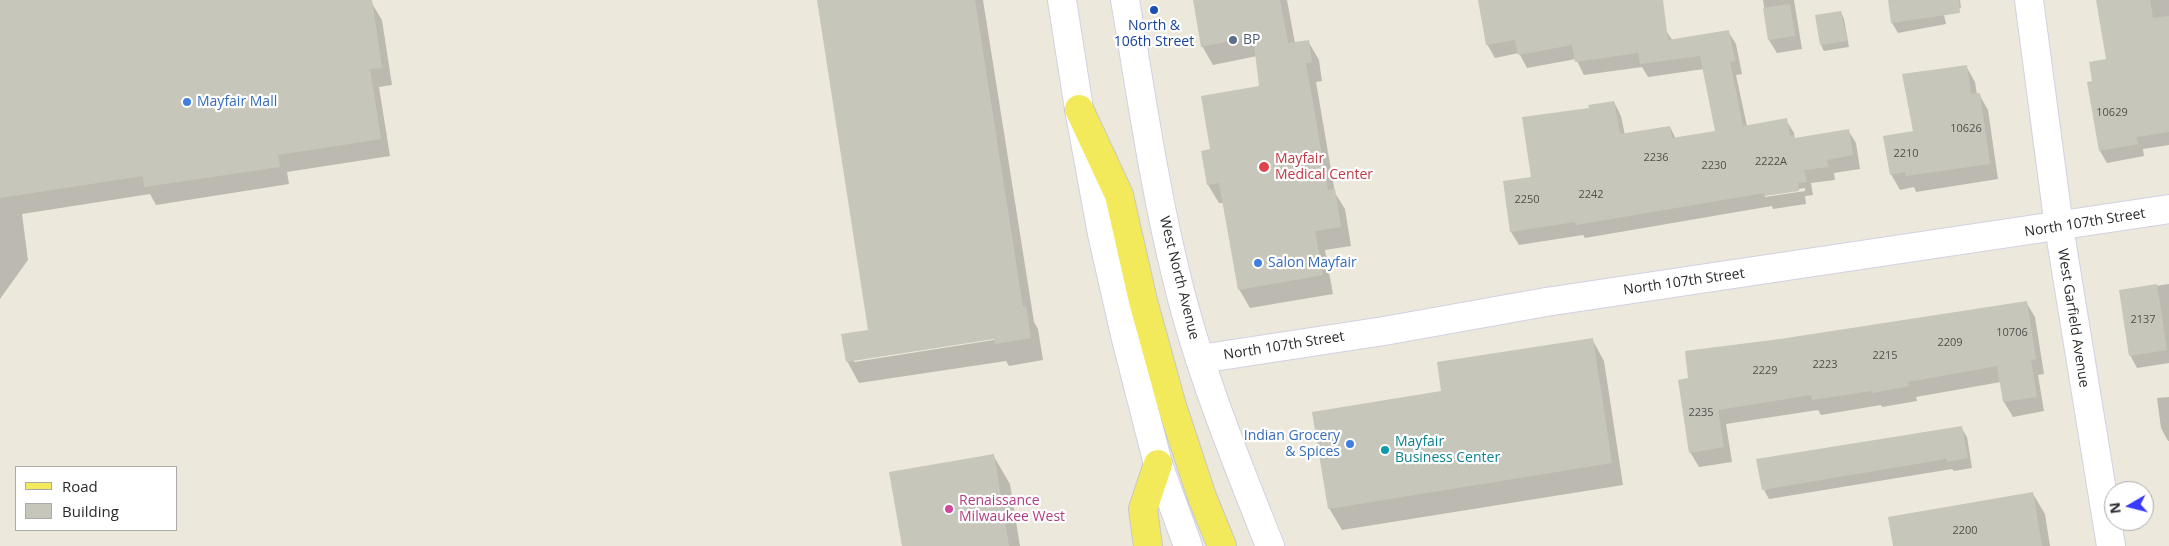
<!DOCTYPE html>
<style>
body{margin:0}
#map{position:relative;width:2169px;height:546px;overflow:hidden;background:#ece8dc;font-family:"Open Sans",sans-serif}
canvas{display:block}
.legend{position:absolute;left:15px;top:466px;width:162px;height:65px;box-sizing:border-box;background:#fff;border:1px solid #aaa;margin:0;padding:6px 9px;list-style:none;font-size:15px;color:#2a2a2a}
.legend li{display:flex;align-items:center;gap:10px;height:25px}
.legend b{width:25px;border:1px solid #aaa}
.north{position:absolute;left:2104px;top:481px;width:50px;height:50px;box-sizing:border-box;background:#fff;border:1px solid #aaa;border-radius:50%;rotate:262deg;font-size:14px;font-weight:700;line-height:20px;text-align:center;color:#2a2a2a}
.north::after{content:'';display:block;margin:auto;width:18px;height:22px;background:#393afb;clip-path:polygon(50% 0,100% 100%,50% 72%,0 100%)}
</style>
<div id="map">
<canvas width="2169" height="546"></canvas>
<ul class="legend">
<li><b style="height:6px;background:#f2ea5b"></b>Road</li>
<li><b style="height:14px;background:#c7c6ba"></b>Building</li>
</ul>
<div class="north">N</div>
</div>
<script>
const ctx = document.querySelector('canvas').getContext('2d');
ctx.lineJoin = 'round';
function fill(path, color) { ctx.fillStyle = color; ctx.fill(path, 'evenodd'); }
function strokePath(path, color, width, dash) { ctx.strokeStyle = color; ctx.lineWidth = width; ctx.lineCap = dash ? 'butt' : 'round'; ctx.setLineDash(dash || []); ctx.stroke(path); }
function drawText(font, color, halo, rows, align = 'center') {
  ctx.font = font + ' "Open Sans",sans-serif'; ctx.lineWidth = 4.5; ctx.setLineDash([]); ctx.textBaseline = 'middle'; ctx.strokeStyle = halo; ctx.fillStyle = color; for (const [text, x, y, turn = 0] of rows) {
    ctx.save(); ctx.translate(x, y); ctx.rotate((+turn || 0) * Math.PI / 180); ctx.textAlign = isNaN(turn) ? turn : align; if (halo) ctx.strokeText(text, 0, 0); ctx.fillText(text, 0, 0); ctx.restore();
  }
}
fill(new Path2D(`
 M0 0H365L371 2 382 20 392 85 379 87 390 156 287 172 289 184 156 205 150 194 22 214 28 260 0 299Z
 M818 0H983L1034 322 1038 329 1043 360 1009 366 1006 361 859 383 847 361 870 331ZM1000 337V339L854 362V359Z
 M1194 0H1287L1295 43 1308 41 1319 60 1322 81 1316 82 1335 193 1345 209 1351 246 1325 250 1333 294 1250 308 1239 289 1224 203H1219L1208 185 1212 150 1261 87 1257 56 1213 65 1202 46Z
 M1480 0H1645L1673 41 1728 31 1736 44 1742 74 1736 75 1747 126 1786 120 1794 133 1795 139 1848 130 1856 143 1860 169 1834 173 1835 180 1811 183 1813 195 1805 196 1806 204 1773 209 1772 206 1585 238 1583 235 1519 245 1511 232 1532 178 1590 109 1614 102 1621 116 1625 135 1670 127 1676 139 1717 132 1704 69 1648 77 1642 67 1584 75 1576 59 1527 68 1519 53 1495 58 1487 44ZM1805 188V191L1765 197V195Z
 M1763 0H1794L1802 49 1777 53 1769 40Z
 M1889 0H1960L1961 8 1943 10 1946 24 1898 33 1892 23Z
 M2097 0H2169V145L2143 149 2144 156 2107 163 2100 151 2094 82 2108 60Z
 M1841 12 1844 19 1849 47 1824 51 1821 45Z
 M1966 66 1975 82 1977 95 1979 94 1988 110 1998 179 1916 192 1914 187 1900 190 1891 174 1915 132Z
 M2169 284V363L2137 368 2130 355 2120 291Z
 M2026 302 2035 317 2044 374 2038 375 2044 411 2013 417 2004 402 2001 382 1916 397 1917 401 1882 407 1881 405 1821 415 1818 410 1726 424 1732 462 1699 467 1690 452V379L1780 340Z
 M1592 339 1604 361 1623 485 1342 530 1329 508 1443 392Z
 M2169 397V441H2168L2161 428 2157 398Z
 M1961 427 1967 437 1972 468 1954 471 1952 469 1769 499 1764 490Z
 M993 455 1010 484 1020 546H903Z
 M2033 494 2045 514 2050 546H1894Z`), '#0003');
fill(new Path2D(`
 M0 0H372L382 68 370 69 381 139 278 155 280 167 144 187 143 176 0 198Z
 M817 0H975L1023 307 1026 306 1031 338 995 344 994 339 846 362 841 334 868 330Z
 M1193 0H1280L1288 43 1309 40 1312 62 1306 63 1328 190 1335 189 1341 227 1315 231 1323 275 1238 290 1219 183 1207 185 1201 151 1210 149 1201 96 1259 86 1253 36 1201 47Z
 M1478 0H1663L1668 40 1729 30 1735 61 1730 62 1743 126 1787 118 1790 136 1794 135 1795 138 1849 129 1853 155 1827 160 1828 167 1804 170 1807 182 1798 183 1799 191 1765 196 1764 193 1576 225 1575 222 1510 232 1503 181 1531 177 1522 117 1589 108 1588 105 1614 101 1620 134 1670 126 1672 138 1715 131 1700 56 1640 64 1638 53 1575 62 1572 45 1518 55 1515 40 1486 45Z
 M1888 0H1959L1960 13 1891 23Z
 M2096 0H2150L2153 18 2169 16V132L2136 137 2138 144 2099 151 2087 82 2092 81 2089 62 2106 59Z
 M1790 4 1795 36 1768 40 1763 8Z
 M1841 11 1847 41 1820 45 1815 15Z
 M1967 65 1971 94 1980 93 1990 164 1906 176 1905 172 1890 175 1883 136 1913 131 1902 74Z
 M2157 284 2167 350 2129 356 2119 290Z
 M2027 301 2036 359 2031 360 2037 397 2003 402 1997 366 1908 382 1909 386 1873 393 1872 391 1812 400 1811 395 1718 410 1724 447 1689 453 1678 380 1688 378 1685 351 1780 339Z
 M1593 338 1612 463 1328 509 1312 412 1441 391 1437 362Z
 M1962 426 1968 458 1947 462 1946 459 1762 490 1756 459Z
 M994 454 1009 546H902L889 472Z
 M2033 492 2042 546H1893L1888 517Z`), '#c7c6ba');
const minor = new Path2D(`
 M2029 0 2059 227 2111 546
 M1200 359 1384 331 1546 302 2169 209`);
const secondary = new Path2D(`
 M1062 0 1079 109 1102 234 1125 335 1158 464 1188 546
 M1125 0C1141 93 1154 187 1177 279 1199 370 1235 458 1270 546`);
const primary = new Path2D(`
 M1079 109 1119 195 1143 301 1172 406 1202 497 1222 546
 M1148 546 1143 509 1158 464`);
strokePath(minor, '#d1d1e3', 30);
strokePath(secondary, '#d1d1e3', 30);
strokePath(primary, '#c8c8c8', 30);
strokePath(minor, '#fff', 28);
strokePath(secondary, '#fff', 28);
strokePath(primary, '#f2ea5b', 28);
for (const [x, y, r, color] of [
 [1154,10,5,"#1a4fb4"],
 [1233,40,5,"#5c6f8a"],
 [187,102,5,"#3f7fe0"],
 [1264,167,6,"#e0444e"],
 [1258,263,5,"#3f7fe0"],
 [1350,444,5,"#3f7fe0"],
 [1385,450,5,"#0f9aa8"],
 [949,509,5,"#d1479c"]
]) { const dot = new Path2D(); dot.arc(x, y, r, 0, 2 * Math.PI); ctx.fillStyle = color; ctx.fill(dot); strokePath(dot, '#fff', 2); }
drawText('11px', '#51514e', null, [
 ["10629",2112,113],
 ["10626",1966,129],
 ["2210",1906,154],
 ["2236",1656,158],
 ["2222A",1771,162],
 ["2230",1714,166],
 ["2242",1591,195],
 ["2250",1527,200],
 ["2137",2143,320],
 ["10706",2012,333],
 ["2209",1950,343],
 ["2215",1885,356],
 ["2223",1825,365],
 ["2229",1765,371],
 ["2235",1701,413],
 ["2200",1965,531]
]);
drawText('14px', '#164399', '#fff', [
 ["North &",1154,26],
 ["106th Street",1154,42]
]);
drawText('14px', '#4e5e75', '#fff', [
 ["BP",1243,40]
], 'left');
drawText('14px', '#366cbe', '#fff', [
 ["Mayfair Mall",197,102],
 ["Salon Mayfair",1268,263],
 ["Indian Grocery",1340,436,"right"],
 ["& Spices",1340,452,"right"]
], 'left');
drawText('14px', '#be3a42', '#fff', [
 ["Mayfair",1275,159],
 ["Medical Center",1275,175]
], 'left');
drawText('14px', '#2a2a2a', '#fff', [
 ["North 107th Street",2085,223,-9],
 ["West North Avenue",1179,278,76],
 ["North 107th Street",1684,282,-8],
 ["West Garfield Avenue",2073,318,81],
 ["North 107th Street",1284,346,-9]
]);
drawText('14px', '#0d838f', '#fff', [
 ["Mayfair",1395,442],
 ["Business Center",1395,458]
], 'left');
drawText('14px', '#b23c85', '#fff', [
 ["Renaissance",959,501],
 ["Milwaukee West",959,517]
], 'left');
</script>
